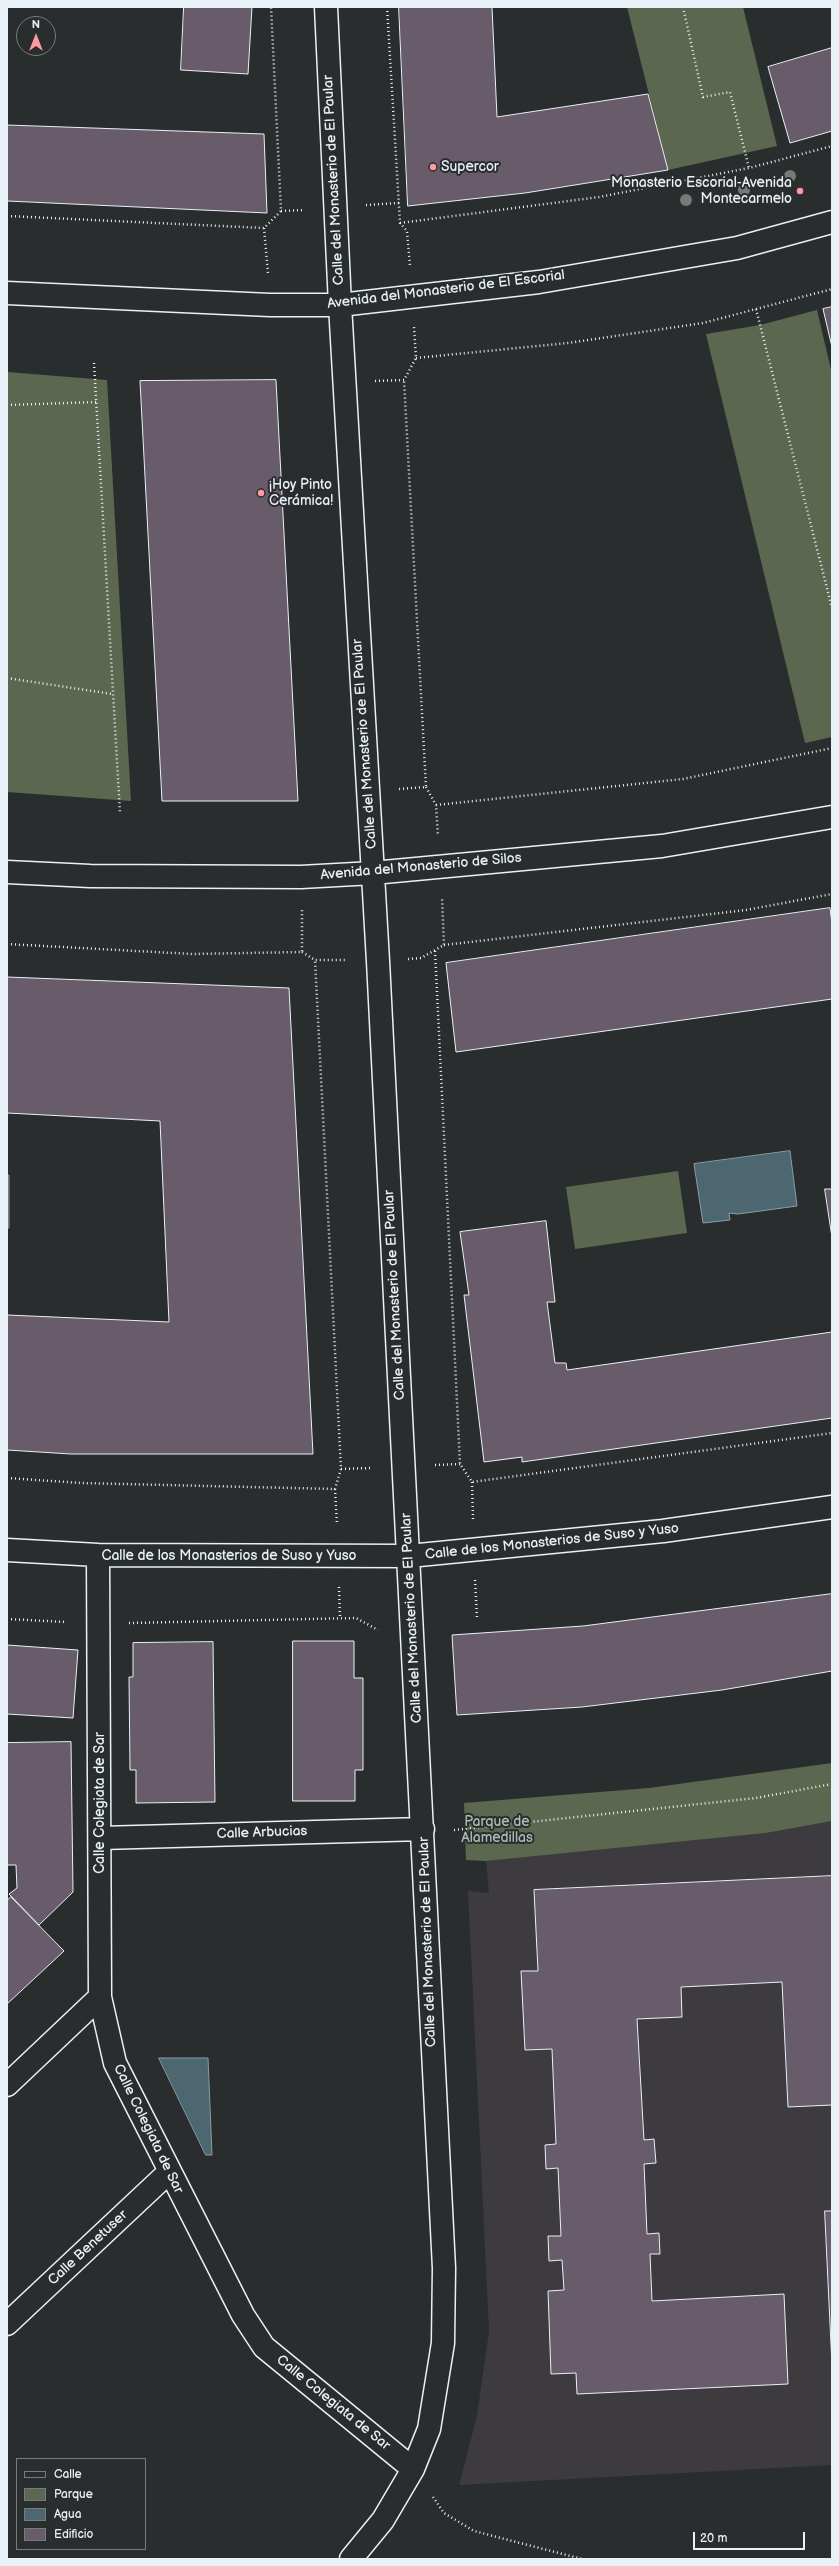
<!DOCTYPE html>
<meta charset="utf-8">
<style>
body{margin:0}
#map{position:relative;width:839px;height:2566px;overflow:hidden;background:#2a2d2e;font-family:"Balsamiq Sans",sans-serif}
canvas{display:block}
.frame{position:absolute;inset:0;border:8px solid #e8f1f8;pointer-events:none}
.legend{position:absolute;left:16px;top:2458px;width:130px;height:92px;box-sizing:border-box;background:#2a2d2e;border:1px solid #767b7f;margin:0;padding:5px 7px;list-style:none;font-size:12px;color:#e8f1f8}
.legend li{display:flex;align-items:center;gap:8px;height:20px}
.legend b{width:20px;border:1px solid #767b7f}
.north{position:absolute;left:16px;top:16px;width:40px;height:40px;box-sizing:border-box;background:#2a2d2e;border:1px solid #767b7f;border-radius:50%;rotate:0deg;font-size:11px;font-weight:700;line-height:16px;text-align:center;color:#e8f1f8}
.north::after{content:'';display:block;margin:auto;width:14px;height:18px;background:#ff9aa2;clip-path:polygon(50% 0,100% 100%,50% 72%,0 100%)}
.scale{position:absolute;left:693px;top:2532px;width:112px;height:18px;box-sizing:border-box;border:2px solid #e8f1f8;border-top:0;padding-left:5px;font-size:12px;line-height:14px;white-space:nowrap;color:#e8f1f8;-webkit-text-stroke:3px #2a2d2e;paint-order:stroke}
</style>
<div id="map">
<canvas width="839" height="2566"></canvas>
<div class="frame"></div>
<ul class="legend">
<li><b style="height:5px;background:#2a2d2e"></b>Calle</li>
<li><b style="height:11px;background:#5c674f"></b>Parque</li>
<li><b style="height:11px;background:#4c6770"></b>Agua</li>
<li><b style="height:11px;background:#685c6b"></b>Edificio</li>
</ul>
<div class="north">N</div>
<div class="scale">20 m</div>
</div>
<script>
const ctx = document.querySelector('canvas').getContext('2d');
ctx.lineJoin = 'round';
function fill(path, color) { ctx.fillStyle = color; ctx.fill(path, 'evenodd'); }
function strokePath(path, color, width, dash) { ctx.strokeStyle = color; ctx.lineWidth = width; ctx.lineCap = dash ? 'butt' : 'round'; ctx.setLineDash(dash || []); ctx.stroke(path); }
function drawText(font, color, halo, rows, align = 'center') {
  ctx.font = font + ' "Balsamiq Sans",sans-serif'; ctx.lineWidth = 4; ctx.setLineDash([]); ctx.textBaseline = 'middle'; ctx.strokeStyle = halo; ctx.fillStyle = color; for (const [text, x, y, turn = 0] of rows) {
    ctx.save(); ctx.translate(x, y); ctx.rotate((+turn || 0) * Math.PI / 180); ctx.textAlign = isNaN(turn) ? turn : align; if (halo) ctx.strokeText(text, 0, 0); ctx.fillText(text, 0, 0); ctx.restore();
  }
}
fill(new Path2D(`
 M832 1821V2465L459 2485 477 2416 489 2331 468 1891 489 1893 486 1861 766 1833Z`), '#3d3b40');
fill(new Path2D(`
 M627 7H743L777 146 668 170Z
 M817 310 832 374V737L805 743 706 334 760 325Z
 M7 372 107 380 131 801 7 792Z
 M678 1171 687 1233 575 1249 566 1187Z
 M832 1763V1821L766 1833 486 1861 466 1860 464 1803 649 1788Z`), '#5c674f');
const water = new Path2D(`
 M790 1151 797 1206 738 1214 729 1213 730 1220 703 1223 694 1164Z
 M7 1175H9V1228H7Z
 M159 2058H208L212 2155H206Z`);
fill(water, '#4c6770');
strokePath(water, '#8a9ea6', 1);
const building = new Path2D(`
 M184 7H252L248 74 181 70Z
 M399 7H492L497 117 648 94 668 170 525 193 408 206Z
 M832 48V131L790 143 768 67Z
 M7 125 264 134 267 213 7 201Z
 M832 307V347L823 309Z
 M276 380 298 801H162L140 381Z
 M830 908 832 924V999L456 1052 446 963Z
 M7 977 289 988 313 1454H71L7 1450V1315L169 1322 160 1121 7 1113Z
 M825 1189H832V1237Z
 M546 1221 555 1302H547L555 1363H566L567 1370 832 1332V1418L522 1462V1457L484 1462 464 1295H469L460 1232Z
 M832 1594V1671L722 1690 582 1707 457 1715 452 1635 583 1626Z
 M293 1641H354V1678H363V1770H355V1801H293Z
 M213 1642 215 1802 136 1803V1770H130L129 1677H133V1643Z
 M7 1645 78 1650 73 1718 7 1714Z
 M71 1742 73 1892 39 1925 9 1894 17 1888 16 1865H7V1743Z
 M832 1876V2105L788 2107 782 1982 681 1987 682 2017 637 2019 644 2140 654 2139 656 2163 644 2164 647 2234 659 2233 660 2254H650L652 2301 784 2294 788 2384 577 2394 576 2373 551 2374 548 2291 564 2290 562 2260 549 2261 548 2236H561L558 2168 546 2169 545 2145 556 2144 552 2049 525 2050 521 1971H538L534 1890Z
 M11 1897 64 1951 7 2004V1901Z
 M825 2211H832V2365Z`);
fill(building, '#685c6b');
strokePath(building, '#e8f1f8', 1);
const minor = new Path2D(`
 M326 7 340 305 378 961 444 2268 443 2343 429 2429 413 2469 383 2520 351 2559
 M7 293 270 305H340L539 282 737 248 832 222
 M7 872 90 876 301 877 373 873 662 846 832 817
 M7 1550 98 1555 409 1556 663 1531 832 1507
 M98 1555 100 1997 115 2063 243 2315 264 2347 413 2469
 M101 1838 423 1829
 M7 2085 100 1997
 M7 2324 169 2172`);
strokePath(minor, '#e8f1f8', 25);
strokePath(new Path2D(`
 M387 7 400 223 407 231 410 266
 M683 7 703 97 730 92 749 168
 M366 205 399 203
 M281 211 305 210
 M7 216 264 228 281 211 271 7
 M400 223 599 197 749 168 832 146
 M264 228 268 273
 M756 309 832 608
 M416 358 568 343 703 323 832 289
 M94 363 120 813
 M375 381 404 380 416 358 414 327
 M7 405 97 402
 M7 678 112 694
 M426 787 436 805 438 836
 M399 789 426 787 404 380
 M436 805 683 779 832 748
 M7 944 192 954 302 952V908
 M444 945 746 910 832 894
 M435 951 460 1464 472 1482 832 1433
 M302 952 315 960H347
 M408 959 421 958 444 945 442 897
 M435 1465 460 1464
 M341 1469 372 1468
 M7 1478 81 1483 335 1489 341 1469 315 960
 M472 1482 473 1519
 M335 1489 337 1524
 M475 1580 477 1618
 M339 1587 340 1618
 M7 1619 66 1622
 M129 1623 356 1618 378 1630
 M454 1830 756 1798 832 1784
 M433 2497 444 2513 474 2531 582 2559`), '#e8f1f8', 2.5, [1, 3]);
strokePath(minor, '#2a2d2e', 22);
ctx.fillStyle = '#747b78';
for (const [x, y] of [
 [790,176],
 [744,190],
 [686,200]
]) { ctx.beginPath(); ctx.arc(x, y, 6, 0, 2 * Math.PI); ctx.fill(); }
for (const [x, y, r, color] of [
 [433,167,4,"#ff9aa2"],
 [800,191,4,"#ff9aa2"],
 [261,493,4,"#ff9aa2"]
]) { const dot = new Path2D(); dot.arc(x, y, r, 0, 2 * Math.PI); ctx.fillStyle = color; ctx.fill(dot); strokePath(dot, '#2a2d2e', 1.5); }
drawText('14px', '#e8f1f8', '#2a2d2e', [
 ["Supercor",441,167],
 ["Monasterio Escorial-Avenida",792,183,"right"],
 ["Montecarmelo",792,199,"right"],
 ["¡Hoy Pinto",269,485],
 ["Cerámica!",269,501]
], 'left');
drawText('14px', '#e8f1f8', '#2a2d2e', [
 ["Calle del Monasterio de El Paular",334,180,-93],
 ["Avenida del Monasterio de El Escorial",446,290,-7],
 ["Calle del Monasterio de El Paular",365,744,-94],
 ["Avenida del Monasterio de Silos",421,867,-5],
 ["Calle del Monasterio de El Paular",395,1295,-93],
 ["Calle de los Monasterios de Suso y Yuso",552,1542,-6],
 ["Calle de los Monasterios de Suso y Yuso",229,1556],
 ["Calle del Monasterio de El Paular",412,1618,-93],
 ["Calle Colegiata de Sar",100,1803,-90],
 ["Calle Arbucias",262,1833,-2],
 ["Calle del Monasterio de El Paular",428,1942,-92],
 ["Calle Colegiata de Sar",148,2129,64],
 ["Calle Benetuser",88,2248,-43],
 ["Calle Colegiata de Sar",333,2403,39]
]);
drawText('14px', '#b0bab4', '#2a2d2e', [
 ["Parque de",497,1822],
 ["Alamedillas",497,1838]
]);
</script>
